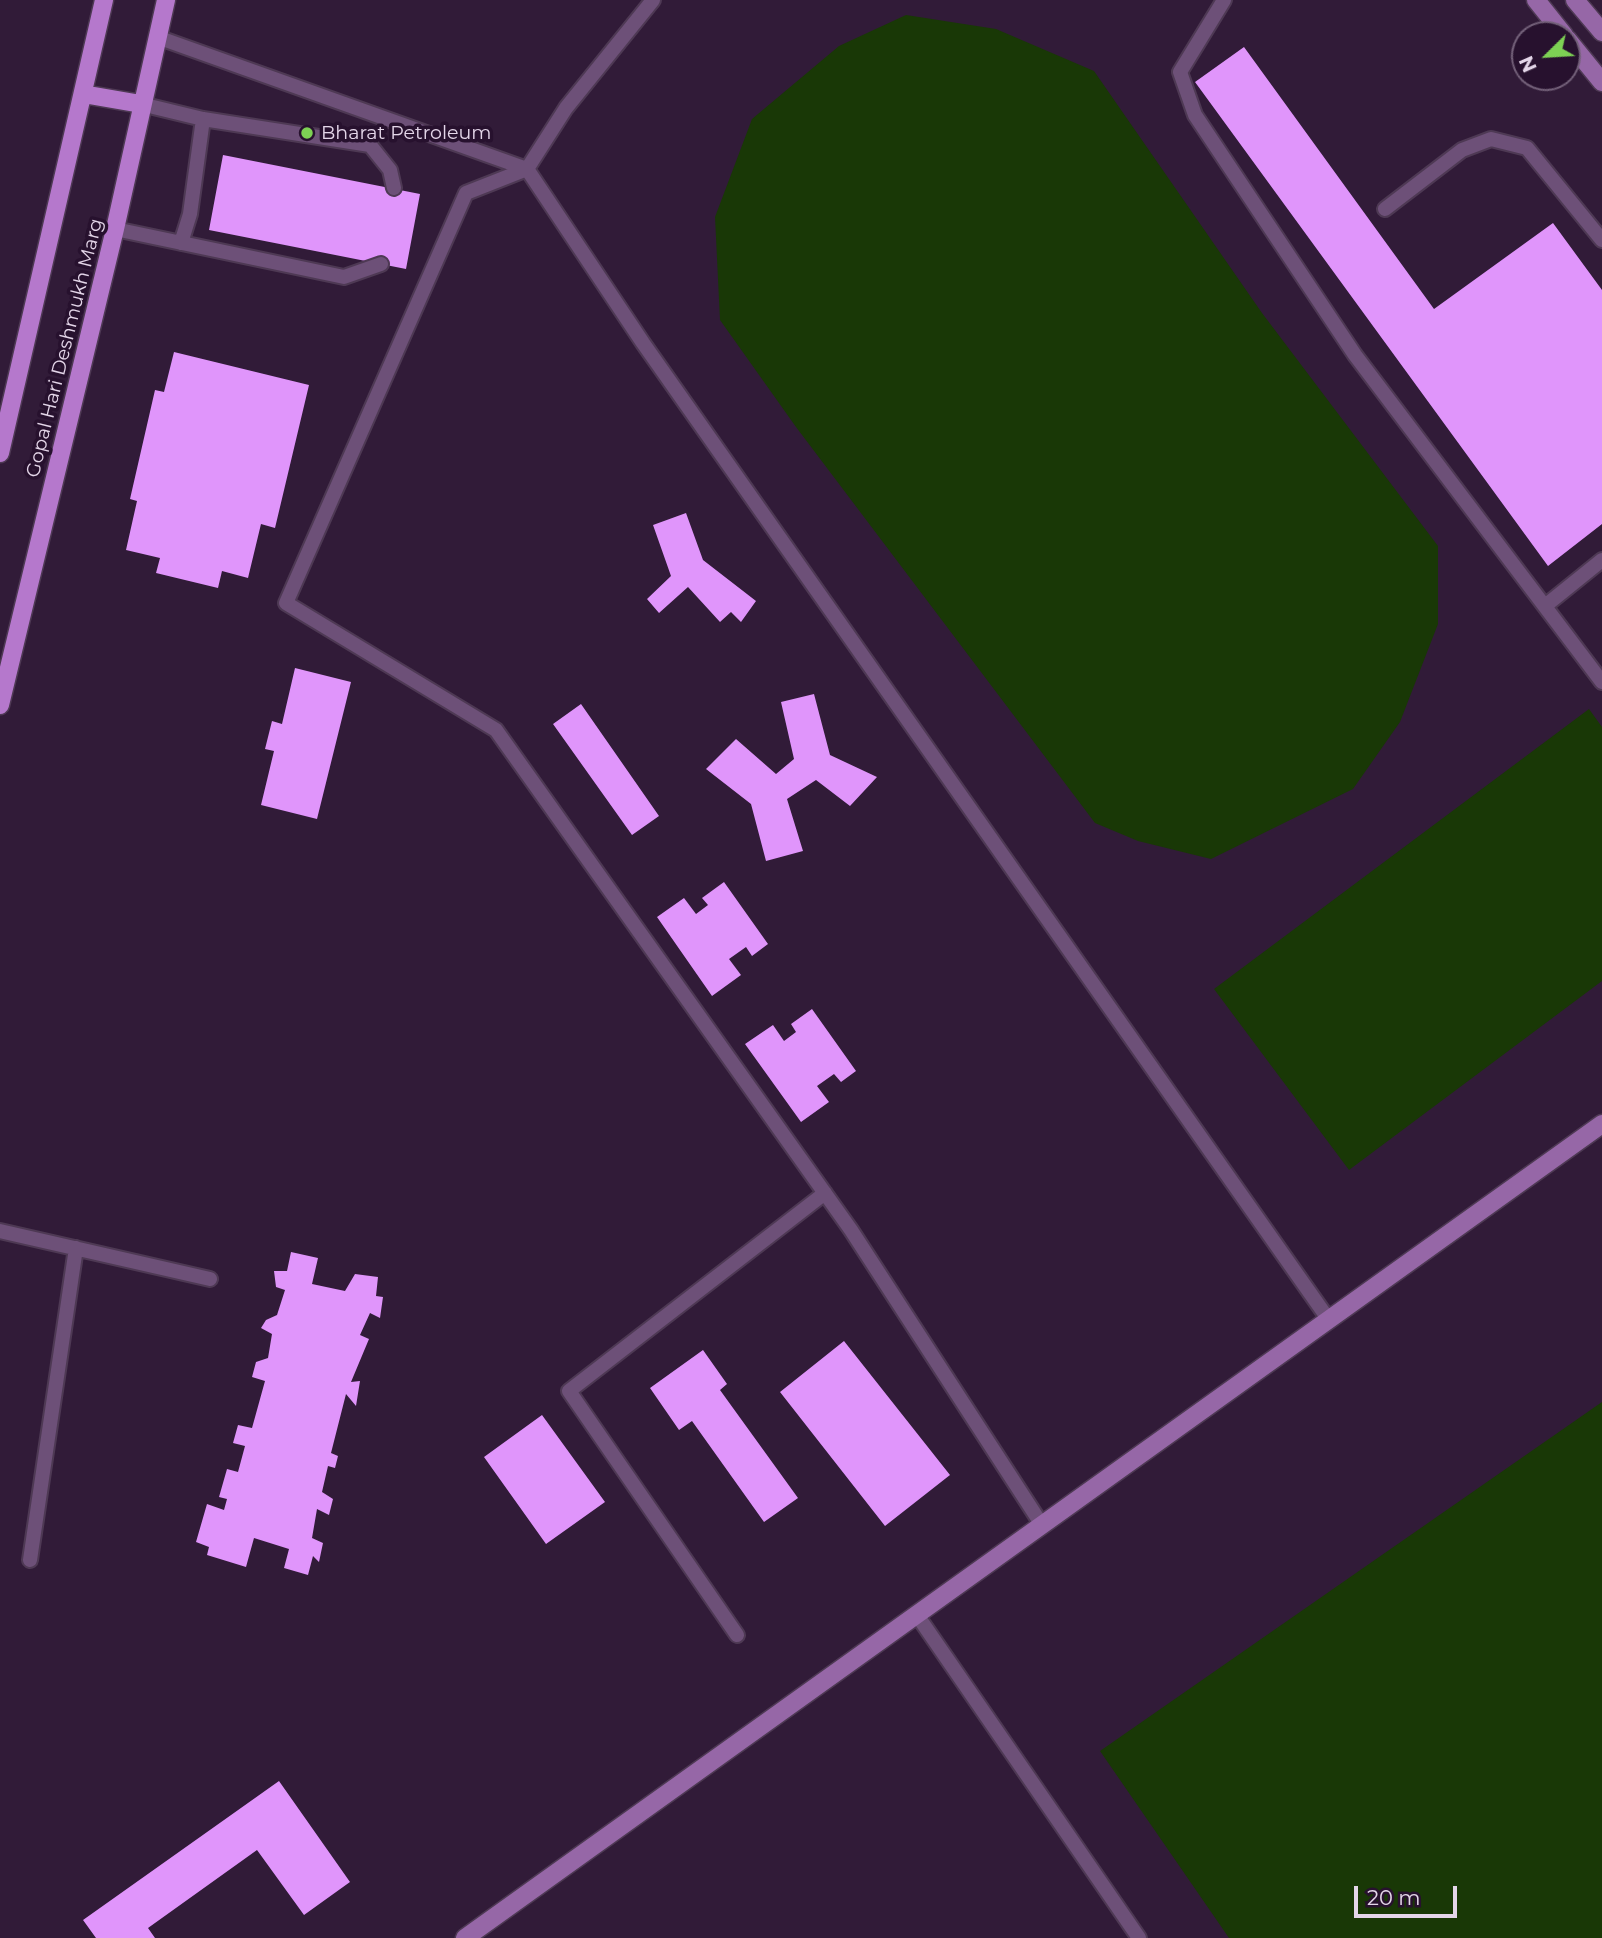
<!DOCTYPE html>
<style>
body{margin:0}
#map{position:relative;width:1602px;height:1938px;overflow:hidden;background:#311b38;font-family:Montserrat,sans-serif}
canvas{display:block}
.north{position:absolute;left:1511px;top:21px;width:70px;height:70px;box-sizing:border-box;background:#27112e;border:2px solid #736079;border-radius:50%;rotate:246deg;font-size:19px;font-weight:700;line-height:28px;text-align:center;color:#e4d6e9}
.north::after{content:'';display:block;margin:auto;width:24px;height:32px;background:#7dd154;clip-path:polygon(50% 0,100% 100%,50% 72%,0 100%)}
.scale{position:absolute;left:1354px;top:1886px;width:103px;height:32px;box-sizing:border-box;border:4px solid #e4d6e9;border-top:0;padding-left:9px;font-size:21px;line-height:24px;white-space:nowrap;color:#e4d6e9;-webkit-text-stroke:5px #27112e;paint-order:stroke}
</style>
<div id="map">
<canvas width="1602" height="1938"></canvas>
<div class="north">N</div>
<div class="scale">20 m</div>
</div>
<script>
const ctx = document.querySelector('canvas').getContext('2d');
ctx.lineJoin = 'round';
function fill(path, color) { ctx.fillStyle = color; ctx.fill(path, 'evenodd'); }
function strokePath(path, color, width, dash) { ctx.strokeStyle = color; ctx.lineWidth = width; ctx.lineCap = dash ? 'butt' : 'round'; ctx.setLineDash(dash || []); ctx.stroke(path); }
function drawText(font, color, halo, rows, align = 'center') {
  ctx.font = font + ' Montserrat,sans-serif'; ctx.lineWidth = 7; ctx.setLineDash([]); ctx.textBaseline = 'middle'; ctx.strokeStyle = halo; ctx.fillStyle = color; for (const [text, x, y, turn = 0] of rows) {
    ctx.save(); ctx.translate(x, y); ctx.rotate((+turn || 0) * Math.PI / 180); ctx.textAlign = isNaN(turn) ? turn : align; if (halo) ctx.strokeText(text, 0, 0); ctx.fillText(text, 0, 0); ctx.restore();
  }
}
fill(new Path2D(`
 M906 15 996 29 1094 71 1262 313 1438 546V624L1400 722 1353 789 1211 859 1138 841 1095 823 796 427 720 320 715 217 752 119 839 46Z
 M1589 709 1602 727V981L1349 1170 1214 989Z
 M1602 1402V1938H1229L1100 1751Z`), '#193806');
fill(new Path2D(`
 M1244 47 1434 309 1553 223 1602 290V524L1548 566 1195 82Z
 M223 155 420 194 406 269 209 230Z
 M174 352 309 385 275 528 261 524 248 578 222 571 218 588 156 573 160 558 126 550 137 501 130 499 155 390 164 392Z
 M686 513 703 560 756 601 741 622 731 612 720 622 688 587 659 613 647 599 671 576 653 525Z
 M295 668 351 682 317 819 261 805 274 751 265 749 272 721 282 724Z
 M814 694 830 755 877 777 850 806 816 780 787 799 803 851 766 861 751 804 706 769 736 739 776 774 794 759 781 702Z
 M581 704 659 816 632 835 553 724Z
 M724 882 768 944 752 956 746 947 729 959 741 975 712 996 657 917 684 898 696 914 708 905 702 898Z
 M812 1009 856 1071 841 1082 834 1074 817 1086 829 1102 801 1122 745 1044 773 1025 784 1041 796 1032 791 1024Z
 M291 1252 318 1258 312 1284 345 1291 355 1274 378 1277 376 1296 383 1297 380 1318 370 1313 360 1335 369 1339 351 1382 360 1381 356 1406 346 1394 331 1453 338 1456 335 1468 328 1466 322 1492 333 1499 329 1515 317 1509 312 1538 323 1543 319 1562 313 1556 308 1575 284 1568 289 1549 254 1538 246 1567 207 1555 209 1547 196 1542 207 1504 224 1510 227 1499 219 1497 227 1469 238 1472 245 1446 233 1443 238 1425 252 1428 265 1381 252 1377 256 1362 268 1358 272 1334 261 1328 266 1320 277 1315 285 1290 276 1287 274 1271H287Z
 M844 1341 950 1475 885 1526 780 1392Z
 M703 1350 727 1384 720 1390 798 1498 764 1522 692 1421 679 1430 650 1388Z
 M542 1415 605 1502 546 1544 484 1457Z
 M279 1781 350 1882 304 1915 257 1850 148 1928 155 1938H96L83 1920Z`), '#e095fb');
const lane = new Path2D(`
 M653 0 566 108 527 169 643 343 1329 1320
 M1224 0 1180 72 1195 115 1355 355 1602 682
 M157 37 527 169
 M141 104 203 119 370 145 390 170 394 188
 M527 169 466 193 286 603 496 730 851 1230 1042 1525
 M1385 209 1462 150 1491 139 1527 148 1602 240
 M115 229 344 277 381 264
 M181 243 190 214 203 119
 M1545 606 1602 560
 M0 1231 210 1279
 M30 1560 76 1248
 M917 1615 1139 1938
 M737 1635 569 1391 825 1193`);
const secondary = new Path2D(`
 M1536 0 1564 35
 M1575 0 1602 32
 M1567 39 1602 82
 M465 1938 1602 1124`);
const primary = new Path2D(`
 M83 94 141 104
 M0 453 104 0
 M0 705 115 229 166 0`);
strokePath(lane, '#4e3954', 18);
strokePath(secondary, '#4e3954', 21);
strokePath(primary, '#4e3954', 21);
strokePath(lane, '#6d5078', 14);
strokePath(secondary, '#9667a7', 18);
strokePath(primary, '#b578cc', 18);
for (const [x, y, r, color] of [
 [307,133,7,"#7dd154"]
]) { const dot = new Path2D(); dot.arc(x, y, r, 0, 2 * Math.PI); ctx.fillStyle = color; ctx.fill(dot); strokePath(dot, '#27112e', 2.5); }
drawText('19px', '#e4d6e9', '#27112e', [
 ["Bharat Petroleum",321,133]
], 'left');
drawText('19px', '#e4d6e9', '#27112e', [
 ["Gopal Hari Deshmukh Marg",65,348,-76]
]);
</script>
